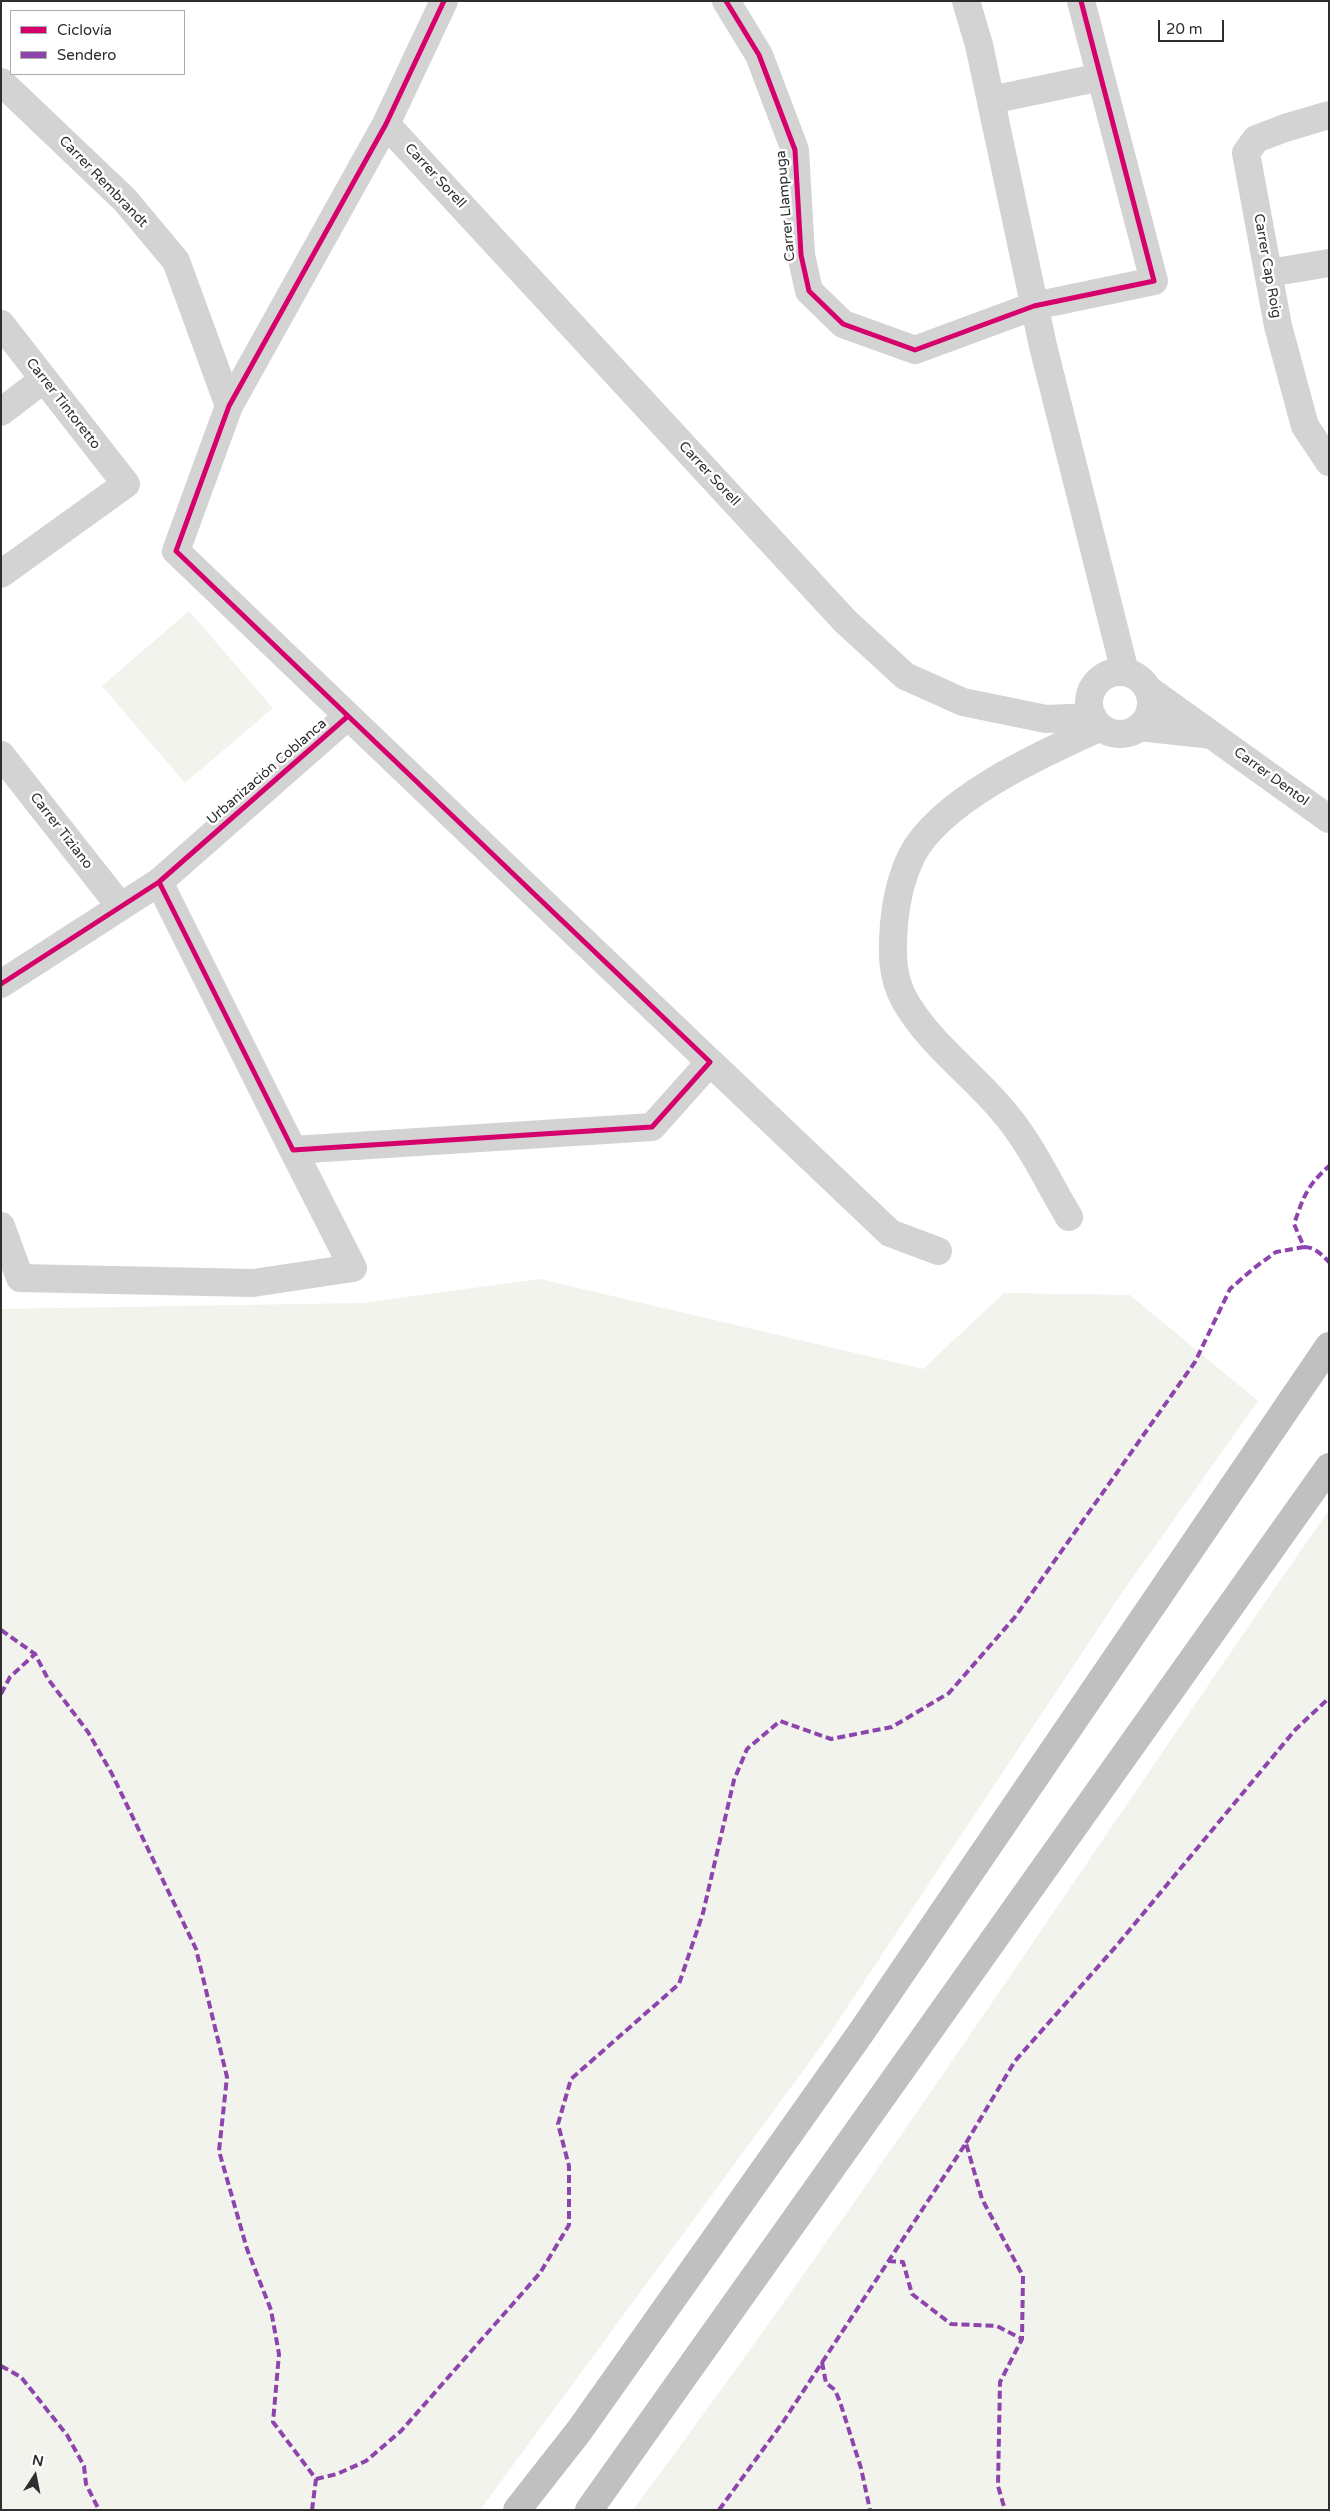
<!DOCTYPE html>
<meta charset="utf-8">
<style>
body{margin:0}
#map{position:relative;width:1330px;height:2511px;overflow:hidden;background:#fff;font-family:"Varela Round",sans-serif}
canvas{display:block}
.frame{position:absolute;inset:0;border:2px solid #2e2e2e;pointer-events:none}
.legend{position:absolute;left:10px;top:10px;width:175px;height:65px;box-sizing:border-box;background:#fff;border:1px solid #ababab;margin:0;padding:6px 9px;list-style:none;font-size:15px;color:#2e2e2e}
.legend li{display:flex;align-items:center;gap:10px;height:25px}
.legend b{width:25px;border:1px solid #ababab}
.north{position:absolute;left:10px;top:2451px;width:50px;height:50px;-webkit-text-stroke:4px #fff;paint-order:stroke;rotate:11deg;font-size:14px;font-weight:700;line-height:20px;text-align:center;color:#2e2e2e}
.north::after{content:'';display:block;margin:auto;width:18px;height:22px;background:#2e2e2e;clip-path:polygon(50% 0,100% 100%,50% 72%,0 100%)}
.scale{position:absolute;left:1158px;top:20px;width:66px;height:22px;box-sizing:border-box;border:2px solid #2e2e2e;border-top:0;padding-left:6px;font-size:15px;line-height:18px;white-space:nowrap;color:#2e2e2e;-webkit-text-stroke:4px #fff;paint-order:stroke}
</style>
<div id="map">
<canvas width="1330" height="2511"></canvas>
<div class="frame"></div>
<ul class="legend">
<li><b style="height:6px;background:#d6006c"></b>Ciclovía</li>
<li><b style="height:6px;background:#8e44ad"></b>Sendero</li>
</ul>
<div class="north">N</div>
<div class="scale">20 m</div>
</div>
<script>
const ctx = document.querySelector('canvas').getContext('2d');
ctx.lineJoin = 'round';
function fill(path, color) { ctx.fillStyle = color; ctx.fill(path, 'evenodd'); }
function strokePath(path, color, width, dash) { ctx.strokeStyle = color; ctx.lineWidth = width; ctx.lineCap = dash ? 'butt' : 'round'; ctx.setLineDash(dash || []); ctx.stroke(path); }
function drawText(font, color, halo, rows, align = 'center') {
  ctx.font = font + ' "Varela Round",sans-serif'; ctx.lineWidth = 5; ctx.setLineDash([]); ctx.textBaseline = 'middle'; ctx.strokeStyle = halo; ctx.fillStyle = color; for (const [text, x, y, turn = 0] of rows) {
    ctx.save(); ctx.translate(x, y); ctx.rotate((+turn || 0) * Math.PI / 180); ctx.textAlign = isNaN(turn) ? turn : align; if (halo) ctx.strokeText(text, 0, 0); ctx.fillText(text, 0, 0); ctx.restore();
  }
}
fill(new Path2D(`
 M189 611 273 708 185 783 102 686Z
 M540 1279 923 1369 1004 1293 1130 1295 1258 1401 1121 1594 822 2045 480 2510H1V1309L362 1303Z
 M1329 1510V2510H633C876 2184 1097 1843 1329 1510Z`), '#f1f3ec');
strokePath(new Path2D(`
 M726 1 759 55 795 150 801 255 809 291 843 324 915 350 1034 306 1154 281 1081 1
 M966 1 979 45 1043 346 1125 672
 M1 82 125 200 176 261 229 406
 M991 100 1101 77
 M1329 115 1285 128 1256 139 1246 153 1278 326 1305 426 1329 462
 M386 124 845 621 905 676 963 702 1046 719 1093 717
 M1269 273 1329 263
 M1 324 126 484 1 574
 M1 412 44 379
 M1089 703a31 31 0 1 1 62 0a31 31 0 1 1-62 0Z
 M1149 690 1329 819
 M1139 727 1212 735
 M1 755 120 906
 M159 882 293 1150 652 1127 710 1062 348 716
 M1 984 159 882 348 716 176 551 229 406 386 124 444 1
 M710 1062 890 1233 938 1251
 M1069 1217C1048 1182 1030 1142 1003 1111 971 1073 930 1044 905 1001 891 976 892 951 894 924 896 901 902 875 912 855 942 798 1044 753 1101 727
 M1 1226 20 1278 253 1283 353 1268 293 1150`), '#d3d3d3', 28);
strokePath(new Path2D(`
 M517 2510 579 2431 860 2034 1329 1346
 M589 2510 1329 1467`), '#c0c0c0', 28);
strokePath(new Path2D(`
 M1304 1247C1315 1247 1322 1255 1329 1262
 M1 1630 35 1654 48 1679 88 1732 112 1774 196 1949 227 2077 219 2151 247 2249 271 2310 279 2354 273 2422 316 2479 312 2510
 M1 1694 10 1677 35 1654
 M966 2143 1015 2061 1118 1944 1295 1730 1329 1698
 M888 2261 903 2262 912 2294 951 2324 997 2326 1022 2339
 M822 2362 826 2383 835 2390 840 2402 861 2468 870 2510
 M1 2366 21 2377 67 2435 84 2466 86 2484 99 2510
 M316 2479 337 2474 366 2461 401 2431 540 2273 569 2225V2166L558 2124 571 2079 679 1984 703 1913 734 1780 747 1749 780 1721 831 1739 892 1727 949 1693 1015 1617 1195 1362 1230 1289 1254 1268 1276 1252 1304 1247 1294 1224C1304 1196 1306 1187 1329 1166
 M719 2510 783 2422 966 2143 982 2199 1023 2276 1022 2339 1000 2382 998 2486 1005 2510`), '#8e44ad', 4, [8, 4]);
strokePath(new Path2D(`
 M726 1 759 55 795 150 801 255 809 291 843 324 915 350 1034 306 1154 281 1081 1
 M159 882 293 1150 652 1127 710 1062 348 716
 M1 984 159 882 348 716 176 551 229 406 386 124 444 1`), '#d6006c', 5);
drawText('14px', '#2e2e2e', '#fff', [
 ["Carrer Sorell",435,176,47],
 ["Carrer Rembrandt",103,182,46],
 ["Carrer Llampuga",786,206,-95],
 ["Carrer Cap Roig",1267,266,80],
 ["Carrer Tintoretto",63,404,52],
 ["Carrer Sorell",709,474,47],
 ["Urbanización Coblanca",267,772,-41],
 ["Carrer Dentol",1271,777,36],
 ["Carrer Tiziano",61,831,52]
]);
</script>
